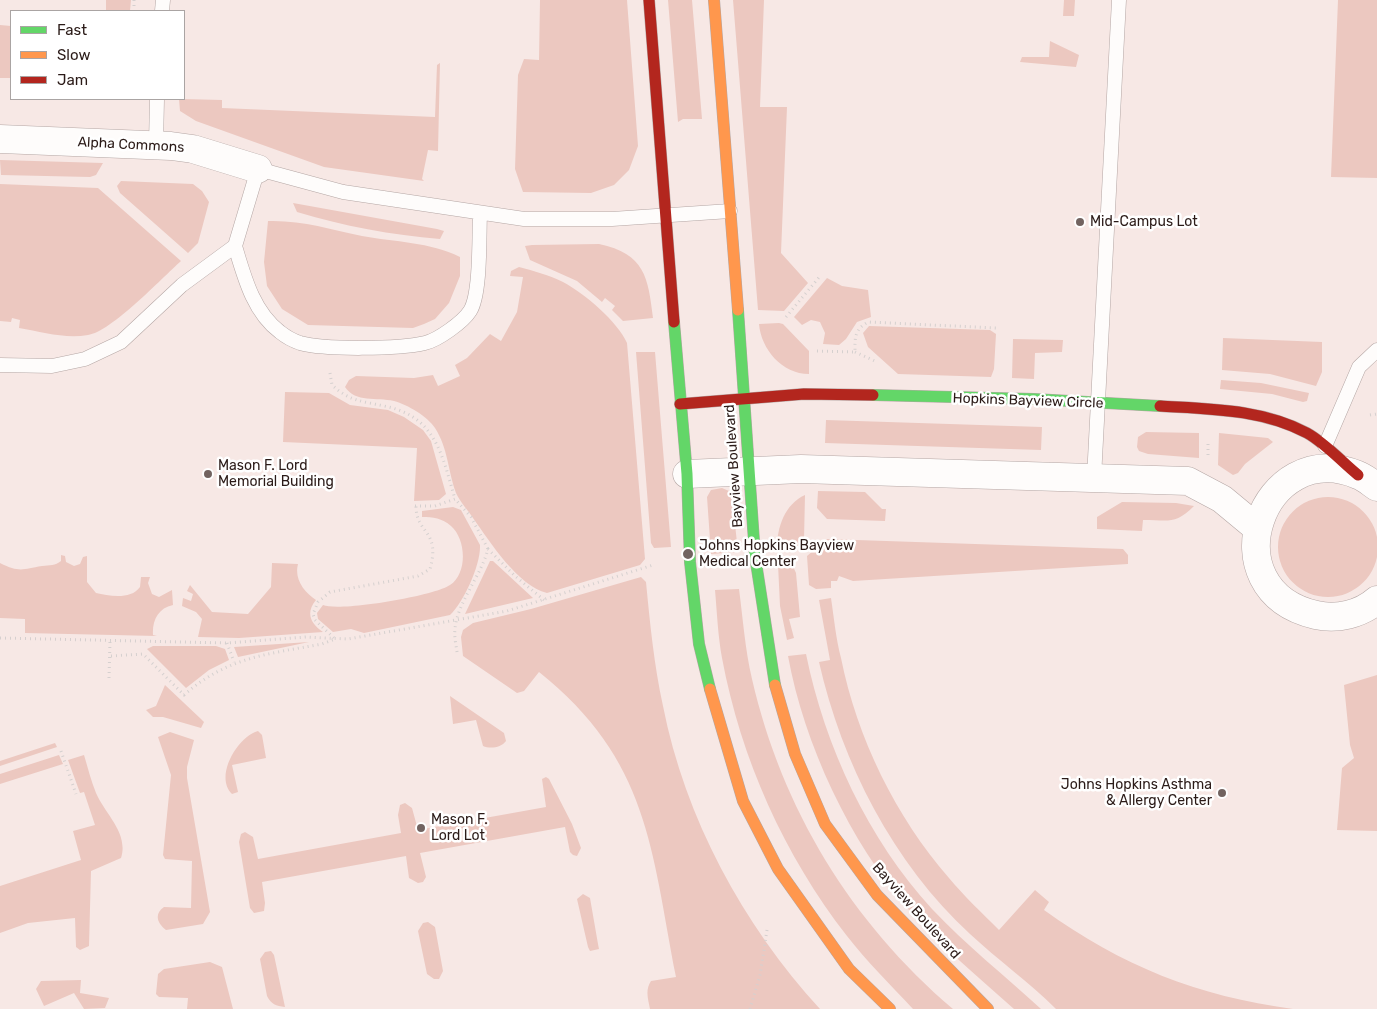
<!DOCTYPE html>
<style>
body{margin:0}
#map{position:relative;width:1377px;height:1009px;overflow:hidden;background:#f7e8e5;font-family:Rubik,sans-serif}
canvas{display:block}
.legend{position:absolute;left:10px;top:10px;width:175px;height:90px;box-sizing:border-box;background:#fff;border:1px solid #aaa4a3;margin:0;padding:6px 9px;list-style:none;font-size:15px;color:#2b1b18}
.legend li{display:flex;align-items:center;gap:10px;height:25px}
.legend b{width:25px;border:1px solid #aaa4a3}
</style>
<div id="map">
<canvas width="1377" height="1009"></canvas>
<ul class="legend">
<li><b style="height:6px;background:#63d668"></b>Fast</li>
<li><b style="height:6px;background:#ff974d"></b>Slow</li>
<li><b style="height:6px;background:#b3261e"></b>Jam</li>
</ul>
</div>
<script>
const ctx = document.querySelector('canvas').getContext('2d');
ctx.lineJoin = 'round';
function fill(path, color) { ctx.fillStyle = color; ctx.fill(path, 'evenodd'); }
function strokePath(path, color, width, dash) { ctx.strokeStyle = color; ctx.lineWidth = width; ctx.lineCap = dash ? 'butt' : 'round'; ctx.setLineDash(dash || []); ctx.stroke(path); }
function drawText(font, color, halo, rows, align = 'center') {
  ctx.font = font + ' Rubik,sans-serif'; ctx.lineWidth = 5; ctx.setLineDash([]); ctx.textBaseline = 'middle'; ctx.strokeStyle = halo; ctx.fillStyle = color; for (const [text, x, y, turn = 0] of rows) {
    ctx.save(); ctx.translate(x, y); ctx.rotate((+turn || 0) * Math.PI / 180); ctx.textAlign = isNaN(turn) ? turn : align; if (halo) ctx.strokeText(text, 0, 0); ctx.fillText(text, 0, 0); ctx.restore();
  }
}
fill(new Path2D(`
 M106 0H131L130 11H106Z
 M540 0H627L638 146 629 170 614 185 591 193 523 192 515 169 518 75 524 59 539 60Z
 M668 0H692L702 119H683L678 122Z
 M733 0H764L760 107H787L781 253 808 283 784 311 758 310Z
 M1064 0H1075L1074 16H1063Z
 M1338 0H1377V178L1331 177Z
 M0 25 11 26V78H0Z
 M1050 41 1079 55 1076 67 1020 62 1022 57H1049Z
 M440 63 438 151 428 150 422 179 424 181 324 167 196 121 180 111 179 99H183L222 100V108L435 117 437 65Z
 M0 160 103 163 96 175 90 177 1 175Z
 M121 181 193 184 202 191 209 202 198 243 188 253 120 193 117 186Z
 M0 184 98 188 181 261C162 278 111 332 88 335 65 339 42 332 19 328L20 320 12 318 11 322 0 321Z
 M293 203 437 229 444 231 440 239C392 235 343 226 297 212Z
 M268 221C302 220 329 229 362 236 395 242 430 242 460 257V276L449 303 435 319 424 324 413 328 308 325 282 309 267 286 264 262Z
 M599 244C645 254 648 277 653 318L623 321 612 310 615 306 605 298 602 302 577 281 530 260 525 246 532 245Z
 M519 267C534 271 549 275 563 282 584 293 618 322 627 343L645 559 640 565 547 593C518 586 490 542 473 518 468 510 460 502 456 493 448 471 448 448 435 428 427 416 408 405 394 401 376 397 356 403 345 387L349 380 356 376 414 378 433 375 438 386 460 376 455 365 467 358 490 334 501 341 517 312 523 277 510 276 511 271Z
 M827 278 842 286 868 290 871 317 857 322 846 339 839 345 823 344 825 333 820 322 811 320 802 325 794 317Z
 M779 323 783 324 809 351V374C782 374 761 349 759 324Z
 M869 326 990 330 996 334 994 369 991 377 898 374 868 347 863 333Z
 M1223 338 1322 342V372L1316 386 1270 374 1222 370Z
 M1013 339 1063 340 1062 352 1035 353 1034 379 1012 378Z
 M636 352H655L671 547 654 548 651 543Z
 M1221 380 1261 383 1309 393 1307 401 1303 402 1272 394 1220 389Z
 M285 392 329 393 350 405 388 410 404 417 423 430 431 441 446 494 439 500 414 501 417 448 283 442Z
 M826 420 1042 427 1041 450 825 443Z
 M1146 432 1199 433V458L1148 454 1139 451 1137 447 1138 437Z
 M1219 433 1268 438 1273 442 1245 464 1238 473 1233 475 1218 465Z
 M722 488 729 491 732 496 738 552 711 554 707 497 711 490Z
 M818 491 865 492 882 509H886L885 521 827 519 817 508Z
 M805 495 804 540 798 546 777 548C777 527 785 504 805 495Z
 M1278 547a50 50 0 1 1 100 0a50 50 0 1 1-100 0Z
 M1122 502 1176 503 1194 506C1175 525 1169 520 1143 520L1142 531 1097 529V517Z
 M453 507 461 510 480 545C481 564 464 602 450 615L364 633 351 629 333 632 318 619 317 613 323 605C340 612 434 596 450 585 468 573 466 539 451 526 442 518 433 517 422 517V511Z
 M827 539 1123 549 1128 555V564L853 581 839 576 837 581H831V588L816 589 809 585 807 556Z
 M61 555 65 556 66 562 74 566 80 564 83 557 87 556V582L96 593C109 596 131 600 140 587L141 577H150L148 583 152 594 159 597 172 590 173 605C158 608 152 621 153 635L157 636 25 633V619L0 618V563C20 573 23 569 42 566 50 565 55 566 61 561Z
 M490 561H493L533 598 465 614Z
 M791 562 796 573 800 617 789 619 794 638 787 640 780 606 778 564Z
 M272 563 298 564C294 579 304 592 316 600 305 613 311 624 323 632L239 638 198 637 202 619 196 612 182 606 183 598 191 601 193 594 187 591 190 585 212 612 248 614 271 587Z
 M641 577 646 582C650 623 654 665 663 706 685 818 743 925 820 1009H650C648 999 645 990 651 981L676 977C651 848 649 760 539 672L524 691 517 693 463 656 461 637 463 630 473 623 531 609Z
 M739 589C743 619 745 649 752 679 782 809 851 922 953 1009H913C891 985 867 962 847 936 784 855 741 759 722 658 718 636 717 613 715 590Z
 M831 598C834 618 836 639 841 658 857 738 896 817 949 878 964 896 982 913 999 930L1035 890 1049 902 1044 910C1122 966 1197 996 1293 1009H1056C1029 982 998 960 970 934 893 863 842 763 819 662L830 660 819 600Z
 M309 642 238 657 234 647Z
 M153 646H216L225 649 229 660 209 670 186 688 147 649Z
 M806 654C825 747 868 839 932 909 966 945 1005 976 1041 1009H1014C978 977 941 946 909 910 850 842 804 744 788 656Z
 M1377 675V831L1337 830 1342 768 1354 758 1350 745 1344 685Z
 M165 685 201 719 204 722 201 728 163 717H153L146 710 156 706Z
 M450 696 504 733 506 741C501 748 490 749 483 746L476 720 453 724Z
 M258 731 262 735 266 758 232 765 238 792 232 794C214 777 237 737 258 731Z
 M170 732 194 740 187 767V778L210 912 203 924 166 930C157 923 154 914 164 907L191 908 192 861 165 859 163 855 171 775 158 737Z
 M55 743 57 747 0 766V761Z
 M59 755 63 764 0 784V774Z
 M84 755C88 768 91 781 96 793 105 814 129 833 121 858L91 871 89 946 80 950 76 947 75 918 28 923 0 933V886L81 860 73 831 95 825 84 792 80 793 68 760Z
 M546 777 549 779 572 824 581 848 577 856 573 855 570 852 565 827 420 853 426 877 423 882 418 883 409 878 406 856 262 882 265 903 264 911 254 913 250 908 239 842 241 834 245 832 253 837 258 859 401 833 398 815 400 805 405 803 412 808 418 830 546 807 542 779Z
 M583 894 590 898 598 944 599 949 590 951 588 947 577 899Z
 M428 922 435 927 443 971 439 979H434L427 974 418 931 423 923Z
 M271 951 274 955 285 1007C276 1006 271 1004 267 996L260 959 265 952Z
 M210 962 222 967 233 1009H187L188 998 159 997 156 994 158 974 164 969Z
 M81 980 80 993 109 998 105 1008 84 1009 74 993 44 1006 36 989 41 981Z`), '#ecc8c0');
const lane = new Path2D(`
 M162 11 163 0
 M156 144 157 99
 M235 246C244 276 253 312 280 332 285 336 294 341 300 343 325 350 399 349 425 343 438 340 463 322 470 311 481 294 479 235 480 213
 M0 365 52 366 85 359 121 342 182 285 235 246 258 169 343 192 524 219H612L730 211
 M1325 446 1359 367 1377 350
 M1094 478 1119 0`);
const street = new Path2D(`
 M0 139 171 146 193 149 258 169
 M687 474 801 469 1188 481 1222 499 1257 528
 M1377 487C1371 483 1364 477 1358 475 1262 435 1207 590 1316 615 1337 620 1361 614 1377 600`);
const fast = new Path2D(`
 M738 310 755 556 775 685
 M674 322 687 474 690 562 699 644 710 689
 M873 395 1034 399 1160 406`);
const slow = new Path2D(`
 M714 0 738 310
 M775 685 795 754 825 824 877 895 988 1009
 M710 689 743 801 778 869 849 969 890 1009`);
const jam = new Path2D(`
 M649 0 674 322
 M680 404 804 394 873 395
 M1160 406C1210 409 1262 409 1307 433 1325 443 1342 462 1358 475`);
strokePath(lane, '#b4a6a4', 15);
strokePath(street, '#b4a6a4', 29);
strokePath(fast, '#b4a6a4', 12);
strokePath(slow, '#b4a6a4', 12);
strokePath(jam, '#b4a6a4', 12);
strokePath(new Path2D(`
 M134 11V0
 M786 317 821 275
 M817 351 855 352C855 338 854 330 868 322L996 328
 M855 352 877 362
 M330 373 332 385C349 401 361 401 384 406 436 416 442 455 455 499
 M1370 415 1377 414
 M1208 455V441
 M415 506H435L455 499 471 517 488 549
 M0 638 227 643 306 637 348 639 507 611 653 565
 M227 643 234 662
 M457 652C456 645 454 636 455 629 457 603 481 576 488 549L515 576 544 600
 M111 656 143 654 184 695C227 657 268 654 322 644L335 639 315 620 313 614 318 602 330 592 418 576 430 569C441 530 416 534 416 506
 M109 678 110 641
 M61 751 76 794
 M750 1009 760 975 767 930`), '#d5d0cf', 3, [1, 4]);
strokePath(lane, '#fefcfb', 14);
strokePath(street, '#fefcfb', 28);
strokePath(fast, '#63d668', 11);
strokePath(slow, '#ff974d', 11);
strokePath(jam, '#b3261e', 11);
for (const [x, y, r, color] of [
 [1080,222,5,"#726360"],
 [208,474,5,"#726360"],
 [688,554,6,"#726360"],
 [1222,793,5,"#726360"],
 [421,828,5,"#726360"]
]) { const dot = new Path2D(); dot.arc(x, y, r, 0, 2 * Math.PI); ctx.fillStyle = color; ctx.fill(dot); strokePath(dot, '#fff', 2); }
drawText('14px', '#2b1b18', '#fff', [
 ["Alpha Commons",131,145,3],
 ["Hopkins Bayview Circle",1028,401,2],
 ["Bayview Boulevard",734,466,-94],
 ["Bayview Boulevard",916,911,48]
]);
drawText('14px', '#2b1b18', '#fff', [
 ["Mid-Campus Lot",1090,222],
 ["Mason F. Lord",218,466],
 ["Memorial Building",218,482],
 ["Johns Hopkins Bayview",699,546],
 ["Medical Center",699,562],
 ["Johns Hopkins Asthma",1212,785,"right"],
 ["& Allergy Center",1212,801,"right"],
 ["Mason F.",431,820],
 ["Lord Lot",431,836]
], 'left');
</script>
